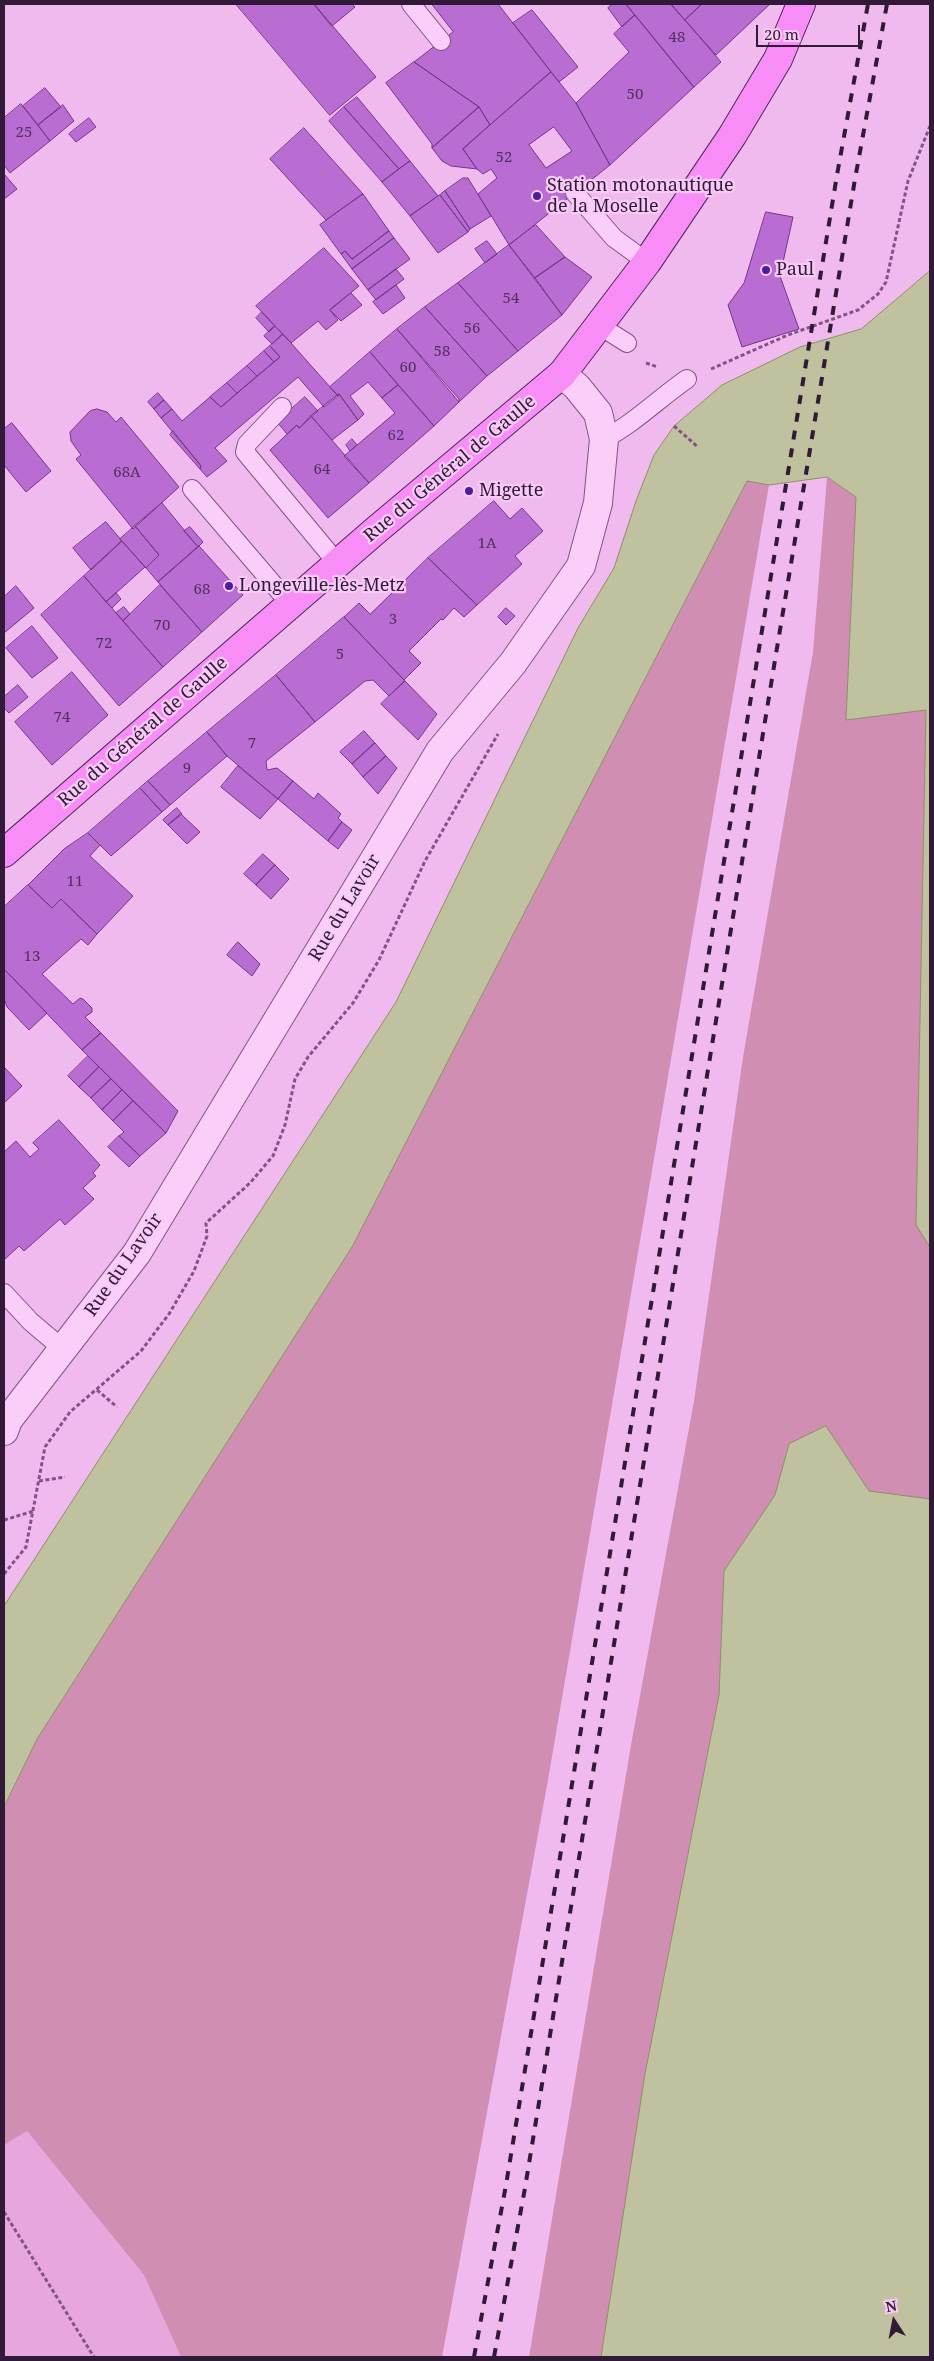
<!DOCTYPE html>
<meta charset="utf-8">
<style>
body{margin:0}
#map{position:relative;width:934px;height:2361px;overflow:hidden;background:#f1baef;font-family:"Noto Serif",serif}
canvas{display:block}
.frame{position:absolute;inset:0;border:5px solid #311a37;pointer-events:none}
.north{position:absolute;left:869px;top:2296px;width:50px;height:50px;-webkit-text-stroke:4px #f8caf6;paint-order:stroke;rotate:349deg;font-size:14px;font-weight:700;line-height:20px;text-align:center;color:#311a37}
.north::after{content:'';display:block;margin:auto;width:18px;height:22px;background:#311a37;clip-path:polygon(50% 0,100% 100%,50% 72%,0 100%)}
.scale{position:absolute;left:756px;top:25px;width:104px;height:22px;box-sizing:border-box;border:2px solid #311a37;border-top:0;padding-left:6px;font-size:15px;line-height:18px;white-space:nowrap;color:#311a37;-webkit-text-stroke:4px #f8caf6;paint-order:stroke}
</style>
<div id="map">
<canvas width="934" height="2361"></canvas>
<div class="frame"></div>
<div class="north">N</div>
<div class="scale">20 m</div>
</div>
<script>
const ctx = document.querySelector('canvas').getContext('2d');
ctx.lineJoin = 'round';
function fill(path, color) { ctx.fillStyle = color; ctx.fill(path, 'evenodd'); }
function strokePath(path, color, width, dash) { ctx.strokeStyle = color; ctx.lineWidth = width; ctx.lineCap = dash ? 'butt' : 'round'; ctx.setLineDash(dash || []); ctx.stroke(path); }
function drawText(font, color, halo, rows, align = 'center') {
  ctx.font = font + ' "Noto Serif",serif'; ctx.lineWidth = 4.5; ctx.setLineDash([]); ctx.textBaseline = 'middle'; ctx.strokeStyle = halo; ctx.fillStyle = color; for (const [text, x, y, turn = 0] of rows) {
    ctx.save(); ctx.translate(x, y); ctx.rotate((+turn || 0) * Math.PI / 180); ctx.textAlign = isNaN(turn) ? turn : align; if (halo) ctx.strokeText(text, 0, 0); ctx.fillText(text, 0, 0); ctx.restore();
  }
}
fill(new Path2D(`
 M27 2131 144 2275 181 2357H4V2145Z`), '#e7a7dc');
fill(new Path2D(`
 M827 477 856 497 846 720 926 709 916 1224 930 1247V1499L869 1491 826 1427 789 1444 775 1495 724 1571 719 1695 645 2074 601 2357H529L631 1745 694 1401 743 1057 813 652Z
 M747 481 769 485 548 1780 442 2357H181L144 2275 27 2131 4 2145V1808L37 1739 352 1247Z`), '#cf8eb2');
const water = new Path2D(`
 M930 271V1247L916 1225 926 710 846 720 856 497 827 477 769 485 747 481 352 1247 37 1739 4 1807V1606L396 1002 578 628 614 568 636 501 654 455 674 426 722 385 800 347 861 329Z
 M826 1426 869 1491 930 1499V2357H601L645 2074 719 1695 724 1571 775 1495 789 1444Z`);
fill(water, '#c0c19f');
strokePath(water, '#8c8f66', 1);
const building = new Path2D(`
 M236 4H314L376 77 330 115Z
 M314 4H352L355 7 332 26Z
 M432 4H498L551 72 490 125 479 107 414 62 453 32Z
 M613 4H626L635 15 622 27 608 8Z
 M626 4H671L721 62 694 87Z
 M671 4H702L685 20Z
 M702 4H770L716 55 685 20Z
 M532 10 578 67 559 82 513 23Z
 M635 15 694 87 610 165 576 103 629 52 614 34Z
 M414 62 479 107 432 148V144L386 83Z
 M551 72 576 103 610 165 509 245 478 194 497 178 491 169 483 174 477 169 463 149ZM554 127 572 151 546 168 529 145Z
 M45 88 61 107 38 125 23 106Z
 M357 97 410 161 399 169 344 107Z
 M21 104 50 141 10 173 4 165V118Z
 M63 105 74 121 50 141 38 125Z
 M344 107 399 169 382 182 329 121Z
 M479 107 490 125 463 149 477 169 451 166 442 161 432 148Z
 M89 118 96 127 76 142 69 134Z
 M304 128 363 194 326 220 270 159Z
 M410 161 438 196 410 216 382 182Z
 M4 174 17 189 4 199Z
 M463 178H468L491 216 470 229 445 191Z
 M445 191 470 229 468 232 440 195Z
 M363 194 389 231 352 259 345 251 341 254 320 225Z
 M440 195 468 232 438 253 410 216Z
 M766 212 793 217 780 276 799 329 742 347 728 305 744 283Z
 M536 225 565 257 535 278 509 245Z
 M389 231 394 238 352 269 341 254 345 251 352 259Z
 M394 238 410 259 368 290 352 269Z
 M487 241 497 254 485 263 475 249Z
 M509 245 562 315 518 351 458 283Z
 M324 248 359 286 330 310 338 320 326 330 318 321 291 343 256 306Z
 M565 257 592 277 562 315 535 278Z
 M396 269 404 279 376 300 368 290Z
 M458 283 518 351 487 376 425 307Z
 M396 285 405 298 383 314 373 302Z
 M351 293 362 305 341 321 330 310Z
 M425 307 487 376 459 402 397 329Z
 M262 312 275 326 269 332 256 318Z
 M275 326 283 334 272 344 264 336Z
 M397 329 459 399V402L434 426 370 352Z
 M283 334 338 396 324 407 298 377 215 448 227 461 207 477 200 469 201 466 161 418 172 409 182 421 210 397 221 407 280 357 270 346Z
 M270 346 280 357 274 362 264 351Z
 M264 351 274 362 257 376 247 366Z
 M370 352 398 385 382 398 368 382 350 396 364 414 358 420 339 394 338 396 330 387Z
 M247 366 257 376 237 393 227 383Z
 M227 383 237 393 221 407 210 397Z
 M398 385 434 426 369 483 344 456 395 413 382 398Z
 M158 393 164 400 154 409 148 402Z
 M339 394 358 420 332 440 311 416Z
 M305 397 318 411 299 428 297 425 287 434 277 422Z
 M164 400 172 409 161 418 154 409Z
 M97 409 107 412 116 422 121 417 179 487 133 529 76 459 81 455 71 441 70 432 90 411Z
 M311 416 369 483 328 518 270 450 297 425 299 428Z
 M12 423 51 471 26 492 4 465V429Z
 M173 431 201 466 200 469 170 435Z
 M352 439 357 445 350 451 346 445Z
 M494 501 510 519 522 508 543 531 515 556 522 564 477 605 428 558Z
 M162 503 198 547 158 582 146 568 159 555 135 526Z
 M106 522 122 541 91 570 73 548Z
 M135 526 159 555 146 568 120 539Z
 M190 527 203 542 198 547 184 531Z
 M122 541 145 567 106 602 84 576Z
 M199 546 243 595 202 632 158 582Z
 M428 558 477 605 464 617 454 608 443 620 441 619 409 651 421 663 404 680 344 617 359 603 370 614Z
 M84 576 163 667 119 706 41 615Z
 M160 585 202 632 163 667 123 621Z
 M16 586 34 608 4 633V597Z
 M116 593 121 599 112 608 106 602Z
 M124 607 130 614 123 621 116 613Z
 M506 608 515 616 506 625 498 617Z
 M344 617 405 681 389 696 373 680 365 681 315 722 276 675Z
 M32 626 58 658 32 678 6 648Z
 M72 672 108 715 52 765 15 722Z
 M276 675 315 722 266 761 267 770 277 768 293 781 278 799 227 756 207 732Z
 M405 681 437 714 418 740 381 704Z
 M18 685 28 697 9 713 4 708V697Z
 M364 731 375 743 352 764 340 752Z
 M207 732 227 756 170 805 148 781Z
 M375 743 386 756 363 777 352 764Z
 M386 756 397 768 378 794 363 777Z
 M238 766 278 799 260 819 221 787Z
 M148 781 170 805 162 812 140 788Z
 M293 781 314 799 318 793 341 814 338 818 342 822 328 841 278 799Z
 M140 788 162 812 111 856 88 833Z
 M177 808 182 814 168 825 163 820Z
 M181 814 200 832 187 844 168 825Z
 M342 822 352 830 338 849 328 841Z
 M88 833 100 845 90 856 133 896 97 934 61 899 52 908 28 885 64 849Z
 M263 854 275 865 256 885 244 874Z
 M275 865 289 879 271 899 256 885Z
 M28 885 52 908 61 899 97 934 88 945 81 939 42 974 73 1004 80 998 83 999 92 1008V1012L85 1017 101 1033 82 1050 4 969V907Z
 M238 942 260 964 252 976 227 955Z
 M4 969 47 1013 29 1030 7 1007 4 998Z
 M101 1033 178 1111 166 1133 82 1050Z
 M88 1056 99 1067 79 1087 68 1076Z
 M4 1067 22 1086 4 1103Z
 M99 1067 111 1079 91 1098 79 1087Z
 M111 1079 122 1090 102 1110 91 1098Z
 M122 1090 133 1101 113 1121 102 1110Z
 M133 1101 166 1133 140 1156 119 1136 124 1132 113 1121Z
 M59 1120 100 1165 93 1173 96 1176 83 1188 94 1199 65 1225 60 1219 24 1251 19 1246 4 1260V1152L16 1141 30 1157 39 1149 33 1143Z
 M119 1136 140 1156 129 1167 108 1147Z`);
fill(building, '#b96dd2');
strokePath(building, '#73378a', 1);
const service = new Path2D(`
 M411 4 441 41
 M575 193 614 238 647 262
 M600 326 627 343
 M282 407 247 444 245 452 338 564
 M604 439C635 423 658 399 687 379
 M192 489 291 605
 M4 1293 31 1322 63 1349`);
const minor = new Path2D(`
 M4 1431 8 1420 137 1253 440 751 513 663 581 566 598 503 604 439 598 413 577 387 562 374`);
const primary = new Path2D(`
 M4 853 375 531 562 374 647 262 732 136 778 59 801 4`);
strokePath(service, '#815389', 20);
strokePath(minor, '#815389', 30);
strokePath(primary, '#4c2956', 30);
strokePath(new Path2D(`
 M646 363 658 367
 M711 369 788 335 858 310 878 294 886 282 908 181 930 126
 M674 426 698 447
 M97 1390 117 1407
 M39 1481 65 1477
 M4 1520 34 1511
 M4 1574 26 1547 45 1447 70 1412 141 1351 169 1314 194 1271 207 1236 206 1223 250 1183 273 1156 285 1125 295 1079 308 1057 353 1003 379 960 425 861 498 734
 M4 2212 94 2357`), '#815389', 3, [4, 2.5]);
strokePath(service, '#fbcefa', 18);
strokePath(minor, '#fbcefa', 28);
strokePath(primary, '#f98df7', 28);
strokePath(new Path2D(`
 M474 2357 506 2185 837 175 868 4
 M494 2357 525 2188 776 654 855 179 887 4`), '#311a37', 4, [9, 9]);
for (const [x, y, r, color] of [
 [537,196,5,"#471f9c"],
 [766,270,5,"#471f9c"],
 [469,491,5,"#471f9c"],
 [229,586,5,"#471f9c"]
]) { const dot = new Path2D(); dot.arc(x, y, r, 0, 2 * Math.PI); ctx.fillStyle = color; ctx.fill(dot); strokePath(dot, '#f8caf6', 2); }
drawText('15px', '#532f5e', null, [
 ["48",677,38],
 ["50",635,95],
 ["25",24,133],
 ["52",504,158],
 ["54",511,299],
 ["56",472,329],
 ["58",442,352],
 ["60",408,368],
 ["62",396,436],
 ["64",322,470],
 ["68A",127,473],
 ["1A",487,544],
 ["68",202,590],
 ["3",393,620],
 ["70",162,626],
 ["72",104,644],
 ["5",340,655],
 ["74",62,718],
 ["7",252,744],
 ["9",187,769],
 ["11",75,882],
 ["13",32,957]
]);
drawText('18px', '#311a37', '#f8caf6', [
 ["Station motonautique",547,186],
 ["de la Moselle",547,207],
 ["Paul",776,270],
 ["Migette",479,491],
 ["Longeville-lès-Metz",239,586]
], 'left');
drawText('18px', '#311a37', '#f8caf6', [
 ["Rue du Général de Gaulle",450,469,-40],
 ["Rue du Général de Gaulle",143,732,-41],
 ["Rue du Lavoir",345,908,-59],
 ["Rue du Lavoir",124,1265,-55]
]);
</script>
